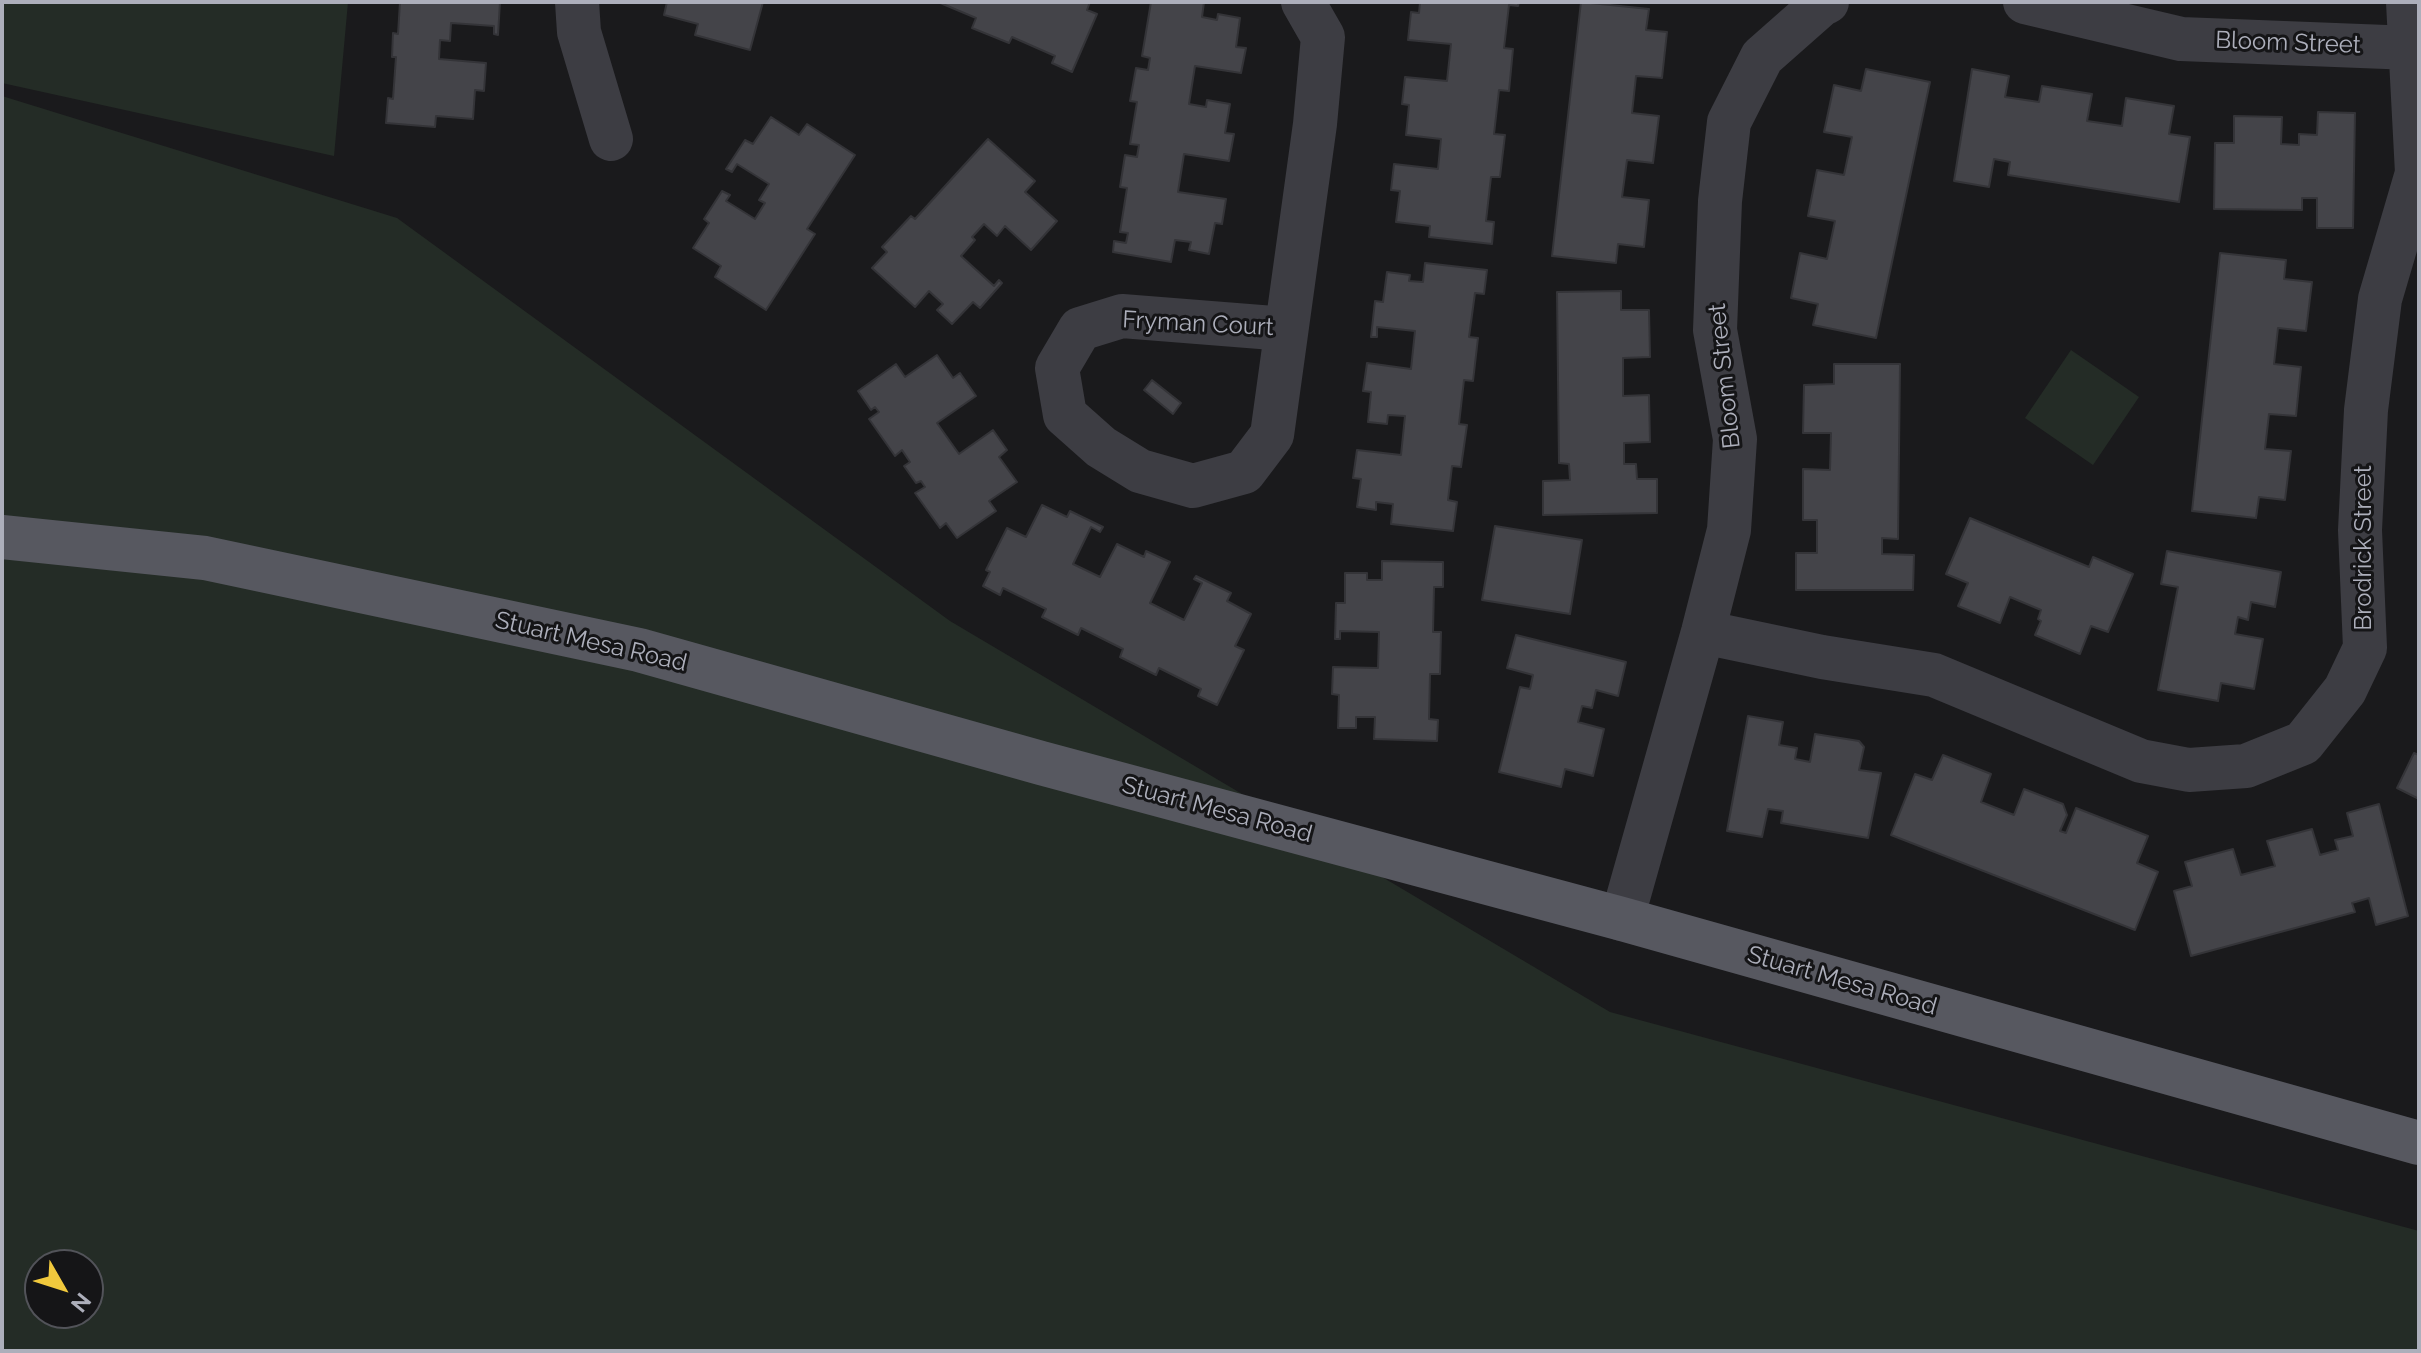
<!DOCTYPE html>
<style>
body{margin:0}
#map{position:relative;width:2421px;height:1353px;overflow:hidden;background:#1a1a1c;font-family:Raleway,sans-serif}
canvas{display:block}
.frame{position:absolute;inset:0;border:4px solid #adafbb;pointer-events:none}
.north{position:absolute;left:24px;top:1249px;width:80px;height:80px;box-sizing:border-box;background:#151517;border:2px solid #525359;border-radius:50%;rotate:129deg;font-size:22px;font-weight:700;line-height:32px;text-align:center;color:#adafbb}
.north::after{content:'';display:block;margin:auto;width:28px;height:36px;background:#f1c93d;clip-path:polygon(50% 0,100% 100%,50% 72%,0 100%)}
</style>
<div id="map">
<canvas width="2421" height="1353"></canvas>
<div class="frame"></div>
<div class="north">N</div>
</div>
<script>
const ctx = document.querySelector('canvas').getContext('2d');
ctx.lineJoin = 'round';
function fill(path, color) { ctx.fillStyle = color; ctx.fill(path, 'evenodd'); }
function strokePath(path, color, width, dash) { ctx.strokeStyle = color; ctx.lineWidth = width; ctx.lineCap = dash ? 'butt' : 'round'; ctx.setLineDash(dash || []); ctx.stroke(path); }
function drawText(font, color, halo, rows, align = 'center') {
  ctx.font = font + ' Raleway,sans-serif'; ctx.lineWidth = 6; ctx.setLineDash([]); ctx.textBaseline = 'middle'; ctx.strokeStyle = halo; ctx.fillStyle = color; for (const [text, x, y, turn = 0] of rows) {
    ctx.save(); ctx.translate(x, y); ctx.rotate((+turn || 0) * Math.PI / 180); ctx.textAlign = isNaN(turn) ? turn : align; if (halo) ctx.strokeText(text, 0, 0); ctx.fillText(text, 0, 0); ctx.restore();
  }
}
fill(new Path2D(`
 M2 2H348L334 156 2 83Z
 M2 96 397 218 950 621 1610 1012 2419 1231V1351H2ZM40 1265H88V1313H40Z
 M2071 350 2139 397 2093 465 2025 418Z`), '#242c26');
const building = new Path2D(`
 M400 2H500L498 35 494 34V26L451 23 450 41 440 40 439 59 486 63 484 91 475 90 473 119 436 116 435 127 386 123 388 98 393 99 396 57H392L393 33 398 34Z
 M667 2H763L750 50 695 35 698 24 664 15Z
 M938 2H1090L1087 10 1097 14 1072 72 1052 63 1055 56 1012 37 1009 43 972 28 976 18Z
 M1151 2H1204L1202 17 1217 20 1218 14 1240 18 1236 47 1246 48 1241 73 1195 66 1189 104 1206 107 1207 100 1230 104 1225 133 1234 134 1229 161 1184 154 1178 192 1226 199 1222 224 1215 223 1209 254 1189 250 1191 242 1175 240 1171 262 1113 252 1114 241 1126 243 1128 233 1120 232 1127 188 1120 187 1125 155 1137 157 1139 145 1130 144 1137 102 1130 101 1136 68 1148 70 1150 58 1142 56Z
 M1420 2H1519L1518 6 1509 5 1504 48 1513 49 1509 91 1499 90 1494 134 1505 135 1500 177H1491L1486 221 1494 222 1492 244 1429 237 1430 226 1396 222 1400 191 1391 190 1394 164 1438 169 1441 139 1406 135 1409 105 1402 104 1405 77 1447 81 1451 44 1408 40 1411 12 1419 13Z
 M1581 2 1649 9 1646 30 1667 32 1662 78 1636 76 1632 113 1659 116 1653 163 1627 160 1622 197 1649 200 1644 247 1618 244 1616 263 1552 256Z
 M1866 69 1930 82 1876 338 1813 325 1818 304 1791 298 1800 253 1827 259 1835 221 1808 216 1817 170 1844 175 1852 137 1824 132 1834 85 1861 91Z
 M1972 69 2009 76 2005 97 2039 102 2042 86 2092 94 2087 121 2122 126 2126 98 2174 106 2169 134 2190 137 2179 202 2008 175 2010 162 1994 159 1989 187 1954 181Z
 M2318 112 2355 113 2353 228H2317V198H2302V210L2214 209 2215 143H2234V116L2282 117 2281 144 2299 145V134L2317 135Z
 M771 117 799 135 807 124 855 155 807 229 815 234 766 310 715 277 721 266 693 248 709 223 704 219 722 191 730 195 726 201 755 219 765 203 759 200 769 184 737 164 732 172 726 169 745 140 753 144Z
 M988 139 1035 181 1025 192 1057 221 1031 250 1005 226 997 236 984 224 972 237 975 240 961 256 994 286 999 280 1002 283 980 308 973 302 952 324 937 310 943 304 929 291 915 307 872 268 887 252 882 247 911 216 915 219Z
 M2220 253 2286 260 2284 279 2312 282 2306 331 2278 328 2274 364 2301 367 2296 416 2269 414 2265 449 2291 451 2285 500 2259 497 2256 518 2192 511Z
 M1425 263 1487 270 1484 294 1475 293 1469 337 1478 338 1473 381 1464 380 1459 424 1467 425 1461 467 1452 466 1448 500 1457 502 1453 531 1391 524 1393 504 1376 502V510L1357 507 1361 479 1353 478 1357 450 1401 455 1405 416 1388 415 1387 424 1368 422 1371 392 1363 391 1367 363 1411 369 1415 331 1377 327V337H1371L1375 301 1383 302 1387 272 1410 275 1409 281 1423 282Z
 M1621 291V310H1649L1650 357 1623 358V396L1649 395 1650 442 1624 443V464H1636L1637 479H1657V513L1543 515V481L1570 480 1569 464 1559 463 1557 292Z
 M937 355 953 378 960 373 976 396 937 423 959 454 993 430 1007 450 999 457 1017 482 989 501 996 511 957 538 946 523 940 528 915 493 925 487 921 481 916 483 904 466 910 462 902 450 895 456 869 419 879 412 875 407 871 410 858 391 896 364 905 377Z
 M1834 364H1900L1898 539 1882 538V554L1914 555 1913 590H1796V553H1817V520H1803V469L1830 470 1831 433H1803L1804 385 1834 384Z
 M1152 380 1181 403 1173 414 1144 390Z
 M1042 505 1067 517 1070 511 1103 527 1100 532 1091 527 1073 564 1100 577 1117 544 1144 557 1146 551 1170 562 1150 603 1184 620 1202 583 1194 579 1196 576 1231 593 1227 601 1251 614 1235 646 1244 650 1217 705 1198 696 1201 689 1159 668 1156 675 1120 657 1123 649 1081 628 1078 635 1042 617 1046 609 1003 588 1000 595 983 586 990 572 986 570 1007 528 1026 537Z
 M1970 518 2089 567 2093 557 2133 574 2108 632 2091 626 2080 654 2035 635 2041 621 2038 619 2041 610 2010 597 2000 623 1958 606 1968 583 1946 574Z
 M1495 526 1582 540 1570 614 1482 600Z
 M2167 551 2281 572 2275 607 2251 602 2248 620 2238 617 2235 634 2263 639 2254 689 2221 683 2218 701 2158 690 2178 587 2161 584Z
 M1382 561 1443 562V587H1434L1433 632H1441L1440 674H1430L1429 719 1438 720 1437 741 1374 739 1375 717H1356V728H1338L1339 695 1332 694 1333 667 1378 668 1379 632 1340 631V639H1335L1336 603H1345V573H1367V580H1382Z
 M1516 635 1626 662 1618 696 1596 690 1592 708 1582 706 1578 722 1604 729 1593 776 1565 769 1561 787 1499 772 1520 687 1530 689 1533 675 1507 668Z
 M1748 716 1783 722 1779 745 1797 748 1795 759 1810 762 1815 734 1859 741 1864 747 1859 770 1881 773 1868 838 1781 823 1783 811 1768 809 1762 837 1727 831Z
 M2414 753 2419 755V799L2397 788Z
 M1943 755 1991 774 1981 802 2014 815 2024 789 2063 804 2067 815 2060 831 2066 833 2076 808 2148 836 2137 863 2158 872 2135 930 1891 835 1915 774 1932 780Z
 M2379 804 2408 916 2376 925 2369 898 2352 903 2355 912 2191 956 2174 891 2192 886 2185 862 2233 849 2241 875 2275 866 2267 841 2312 829 2320 855 2338 850 2335 840 2353 836 2347 813Z`);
fill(building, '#444449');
strokePath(building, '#343438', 2);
strokePath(new Path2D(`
 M577 2 579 32 611 139
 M2025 2 2181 39 2412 48
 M1286 329 1122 316 1080 329 1057 368 1065 415 1101 447 1140 471 1193 486 1244 472 1272 435 1315 124 1323 37 1303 2
 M1703 632 1822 657 1934 675 2141 761 2189 770 2246 766 2303 743 2345 690 2365 648 2360 530 2366 410 2380 299 2417 173 2408 2
 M1622 919 1703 632 1729 530 1735 439 1715 330 1720 201 1729 122 1762 57 1822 4 1827 2`), '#3d3d43', 44);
strokePath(new Path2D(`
 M2 537 205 558 639 650 1041 763 1622 919 2419 1143`), '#575860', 44);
drawText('24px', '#adafbb', '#151517', [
 ["Bloom Street",2288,43,2],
 ["Fryman Court",1198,324,3],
 ["Bloom Street",1725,376,-96],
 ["Brodrick Street",2364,548,-90],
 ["Stuart Mesa Road",591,642,13],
 ["Stuart Mesa Road",1217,810,15],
 ["Stuart Mesa Road",1842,981,16]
]);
</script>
